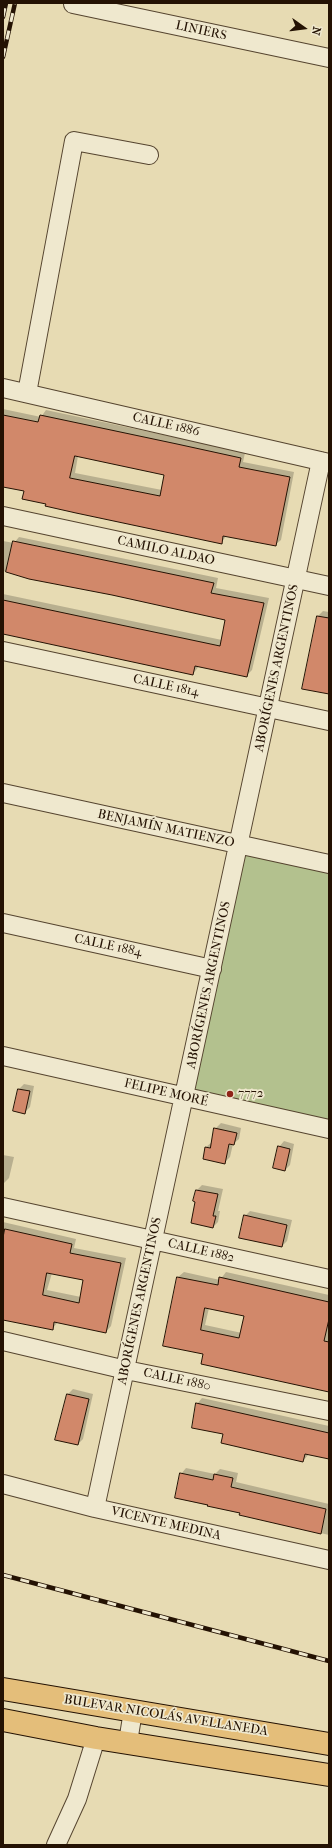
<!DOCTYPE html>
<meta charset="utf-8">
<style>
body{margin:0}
#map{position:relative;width:332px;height:1848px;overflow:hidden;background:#e7dbb3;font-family:"IM FELL French Canon",serif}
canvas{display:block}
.frame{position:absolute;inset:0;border:4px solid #241203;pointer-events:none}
.north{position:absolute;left:284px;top:8px;width:40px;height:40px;-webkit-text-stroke:3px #efe8ce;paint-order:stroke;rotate:104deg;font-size:11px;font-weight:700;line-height:16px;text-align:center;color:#241203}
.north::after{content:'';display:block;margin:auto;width:14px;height:18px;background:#241203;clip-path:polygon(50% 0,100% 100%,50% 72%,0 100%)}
</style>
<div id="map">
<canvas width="332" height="1848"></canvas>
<div class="frame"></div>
<div class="north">N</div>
</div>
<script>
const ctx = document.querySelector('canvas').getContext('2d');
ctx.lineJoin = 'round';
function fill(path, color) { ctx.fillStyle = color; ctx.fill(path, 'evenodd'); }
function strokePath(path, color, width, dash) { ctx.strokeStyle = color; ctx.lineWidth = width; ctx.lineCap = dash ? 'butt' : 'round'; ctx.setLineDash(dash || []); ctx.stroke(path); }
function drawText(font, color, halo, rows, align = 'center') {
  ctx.font = font + ' "IM FELL French Canon",serif'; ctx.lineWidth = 3.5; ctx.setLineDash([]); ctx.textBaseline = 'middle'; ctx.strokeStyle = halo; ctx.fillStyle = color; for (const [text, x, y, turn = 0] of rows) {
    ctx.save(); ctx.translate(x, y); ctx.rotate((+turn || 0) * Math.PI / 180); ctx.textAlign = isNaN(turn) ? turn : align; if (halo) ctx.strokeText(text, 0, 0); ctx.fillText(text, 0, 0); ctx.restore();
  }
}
fill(new Path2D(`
 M239 845 329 864V1129L185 1097Z`), '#b3c18e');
fill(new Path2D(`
 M3 409 41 417 46 410 183 439 245 453 243 462 294 472 281 540 275 545 227 535 221 543 25 490 3 486ZM78 456 165 475 162 490 75 473Z
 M19 537 218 578 216 588 269 598 252 670 247 675 199 666 193 674 3 633V594L222 640 226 619 3 571V541L14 543Z
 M323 611 329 612V693L318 616Z
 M24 1084 34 1086 30 1107 24 1113 14 1110 19 1089Z
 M221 1123 241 1128 239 1139 233 1144 230 1157 225 1162 206 1147 212 1142 215 1129Z
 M284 1141 294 1144 290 1165 285 1170 279 1147Z
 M3 1155 14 1157 9 1178 4 1183Z
 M202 1185 223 1189 218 1211H220L218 1222 213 1227 197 1201H194L197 1190Z
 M250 1211 292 1220 287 1241 282 1246 245 1216Z
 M3 1222 76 1239 74 1248 126 1258 111 1326 106 1332 58 1322 52 1329 3 1318ZM52 1273 84 1280 81 1297 47 1290Z
 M184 1272 220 1280 226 1272 329 1295V1391L204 1353 178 1277ZM209 1308 245 1316 242 1333 205 1325Z
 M73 1389 93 1394 83 1439 78 1444 68 1394Z
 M202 1398 329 1426V1458L309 1454 303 1461 224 1434 197 1404Z
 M186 1468 215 1474 220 1469 238 1473 236 1482 329 1504V1535L176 1498 181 1474Z`), '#0003');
const building = new Path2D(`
 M3 415 38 422 40 415 177 444 241 458 239 467 290 477 276 546 223 536 222 544 76 513 45 506 46 504 22 499 24 491 3 487ZM75 456 164 475 160 496 70 478Z
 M13 541 214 583 211 593 264 603 247 677 195 666 193 675 3 634V600L220 646 225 620 112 595 29 579 6 572Z
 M317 616 329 618V694L302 689Z
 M18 1089 30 1091 25 1114 13 1111Z
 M214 1128 237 1133 234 1145 229 1144 225 1164 203 1159 205 1147 210 1148Z
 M278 1146 290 1149 285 1171 273 1168Z
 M196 1190 218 1194 213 1216H216L213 1228 191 1223 195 1202 193 1201Z
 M244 1215 287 1225 282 1247 239 1238Z
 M5 1229 72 1244 70 1253 121 1263 106 1333 54 1322 53 1330 3 1320V1238ZM47 1273 83 1280 79 1303 43 1295Z
 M177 1277 218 1285 219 1277 329 1302V1319L324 1341 329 1342V1392L201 1364 203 1354 163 1346ZM205 1308 244 1316 239 1338 201 1330Z
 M67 1394 89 1399 78 1445 55 1440Z
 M196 1403 329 1433V1459L305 1454 303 1462 221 1443 223 1434 192 1428Z
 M180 1473 213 1480 214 1474 233 1478 231 1487 326 1509 321 1534 239 1515 240 1513 207 1506 208 1505 175 1498Z`);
fill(building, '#d1886a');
strokePath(building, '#241203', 1);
const minor = new Path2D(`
 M73 4 329 58
 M3 388 329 463
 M27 393 74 141 149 155
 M3 516 329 586
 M3 651 329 721
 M3 793 329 864
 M3 923 212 969
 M3 1056 329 1129
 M3 1207 329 1279
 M3 1341 126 1370 329 1411
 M3 1484 95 1508 329 1560
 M95 1508 321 461
 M128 1742 133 1711
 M56 1845 77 1799 96 1738`);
const major = new Path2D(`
 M3 1689 329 1744
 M3 1720 96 1738 329 1775`);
strokePath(minor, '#55442f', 20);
strokePath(major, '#241203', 24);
strokePath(minor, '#efe8ce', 18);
strokePath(major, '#e4be7a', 22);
const rail = new Path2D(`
 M3 17 6 3
 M3 57 15 3
 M3 1575 329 1661`);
strokePath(rail, '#241203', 4.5);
strokePath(rail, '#efe8ce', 3, [9]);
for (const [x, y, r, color] of [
 [230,1094,4,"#8f2418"]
]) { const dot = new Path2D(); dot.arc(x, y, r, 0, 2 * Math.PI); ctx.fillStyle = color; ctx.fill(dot); strokePath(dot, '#efe8ce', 1.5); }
drawText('13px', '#241203', '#efe8ce', [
 ["LINIERS",201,31,12],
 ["CALLE 1886",166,425,13],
 ["CAMILO ALDAO",166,551,12],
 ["ABORÍGENES ARGENTINOS",277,668,-78],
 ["CALLE 1814",166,686,12],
 ["BENJAMÍN MATIENZO",166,829,12],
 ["CALLE 1884",108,946,12],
 ["ABORÍGENES ARGENTINOS",209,985,-78],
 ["FELIPE MORÉ",166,1093,13],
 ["CALLE 1882",201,1251,13],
 ["ABORÍGENES ARGENTINOS",140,1301,-78],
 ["CALLE 1880",177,1380,12],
 ["VICENTE MEDINA",166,1524,13],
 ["BULEVAR NICOLÁS AVELLANEDA",166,1716,9]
]);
drawText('13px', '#241203', '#efe8ce', [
 ["7772",238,1094]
], 'left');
</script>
